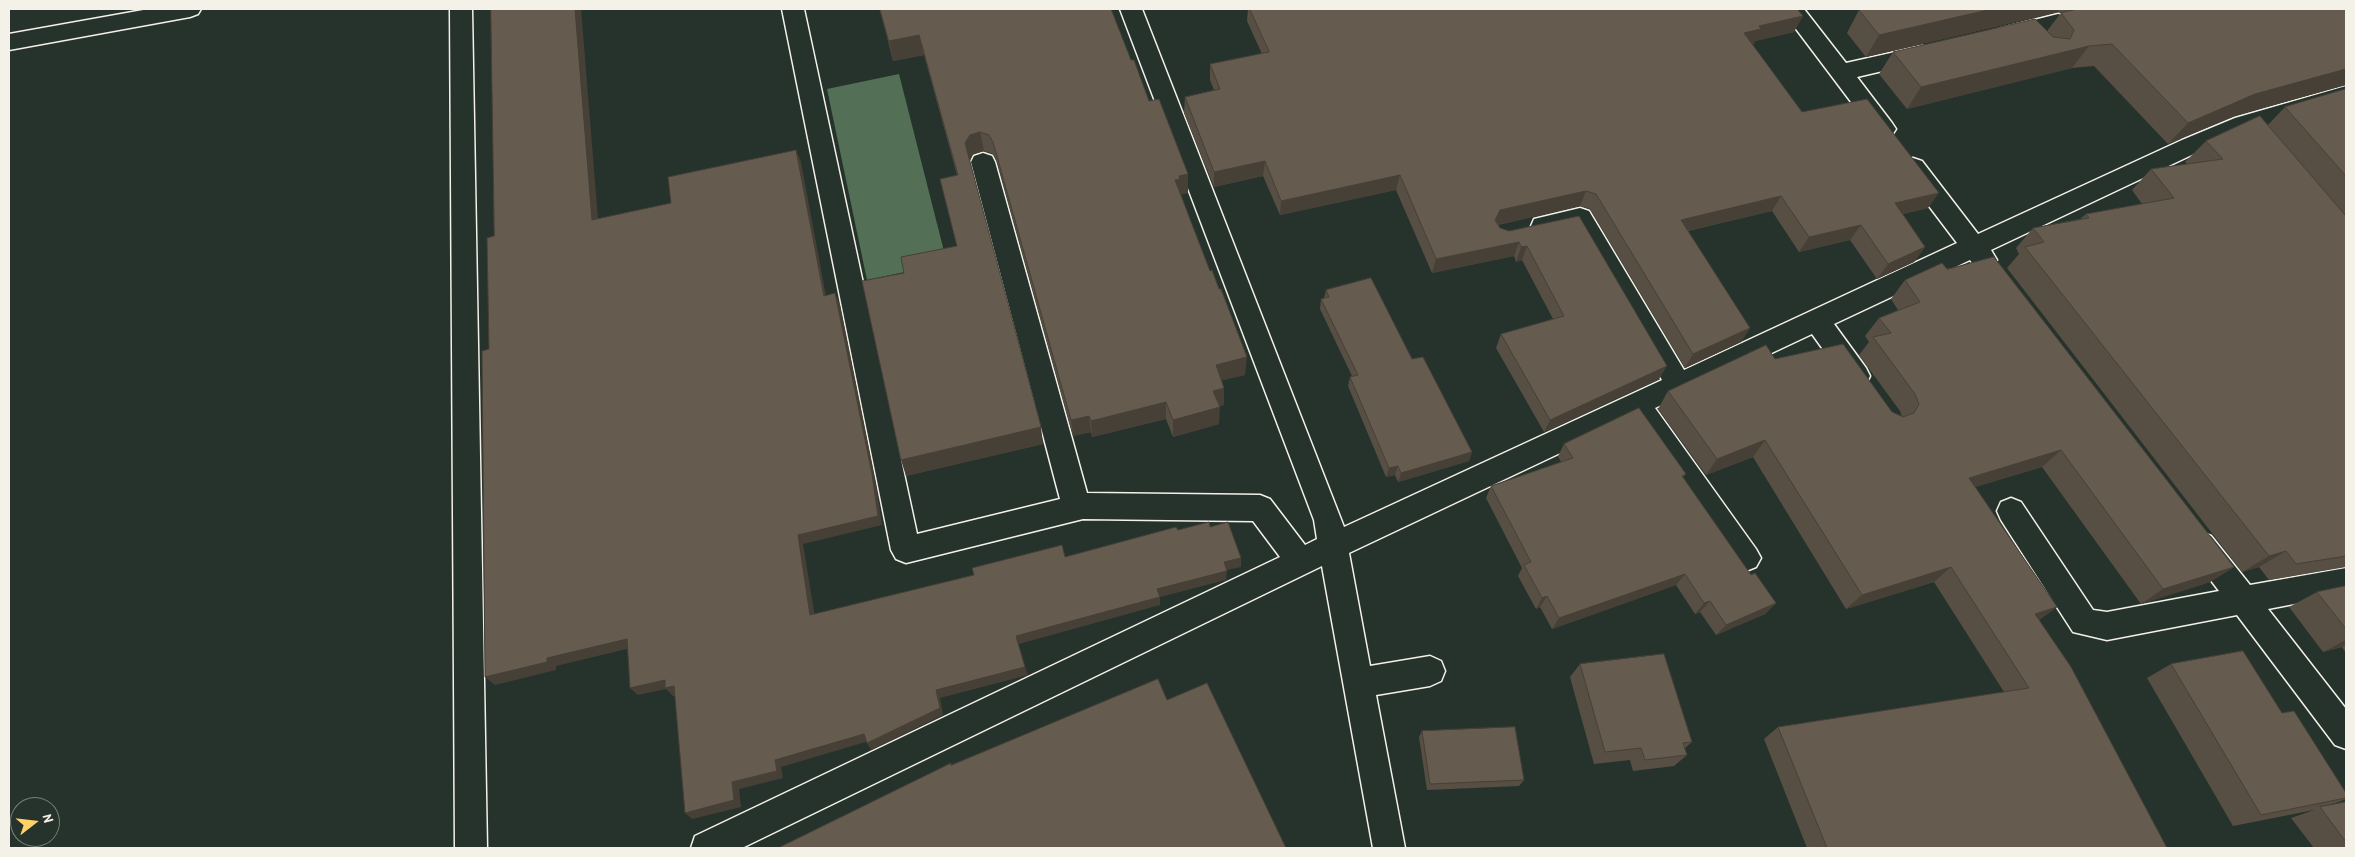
<!DOCTYPE html>
<style>
body{margin:0}
#map{position:relative;width:2355px;height:857px;overflow:hidden;background:#26332d;font-family:"Patrick Hand",sans-serif}
canvas{display:block}
.frame{position:absolute;inset:0;border:10px solid #f4f1e8;pointer-events:none}
.north{position:absolute;left:10px;top:797px;width:50px;height:50px;box-sizing:border-box;background:#26332d;border:1px solid #787f78;border-radius:50%;rotate:74deg;font-size:14px;font-weight:700;line-height:20px;text-align:center;color:#f4f1e8}
.north::after{content:'';display:block;margin:auto;width:18px;height:22px;background:#ffd166;clip-path:polygon(50% 0,100% 100%,50% 72%,0 100%)}
</style>
<div id="map">
<canvas width="2355" height="857"></canvas>
<div class="frame"></div>
<div class="north">N</div>
</div>
<script>
const ctx = document.querySelector('canvas').getContext('2d');
ctx.lineJoin = 'round';
function fill(path, color) { ctx.fillStyle = color; ctx.fill(path, 'evenodd'); }
function strokePath(path, color, width, dash) { ctx.strokeStyle = color; ctx.lineWidth = width; ctx.lineCap = dash ? 'butt' : 'round'; ctx.setLineDash(dash || []); ctx.stroke(path); }
fill(new Path2D(`
 M899 74 947 263 867 280 827 89Z`), '#536f56');
const minor = new Path2D(`
 M149 9H201L198 14 190 17 9 50V34Z
 M450 9H472L487 848H455Z
 M782 9H804L917 534 1060 499 971 162 974 156 983 153 992 156 995 162 1087 493 1260 495 1270 499 1305 545 1317 539 1314 520 1120 9H1142L1344 527 1662 380 1574 229 1543 236 1534 233 1531 226 1534 219 1580 208 1589 211 1684 370 1957 243 1904 173 1901 167 1904 161 1913 158 1922 161 1978 234 2182 140 2235 118 2346 86V102L2251 130 2198 152 1991 250 1997 260 1993 267C1982 271 1977 269 1970 260L1834 324 1866 368 1870 376 1866 384 1857 387 1848 384 1812 334 1655 408 1756 549 1761 558 1756 567 1746 571 1736 567 1632 419 1349 553 1370 666 1430 656 1441 661 1445 671 1441 681 1430 686 1376 695 1405 848H1373L1322 566 742 848H691L695 836 1280 557 1253 521 1083 519 906 563 896 559 891 550Z
 M1781 9H1804L1846 63 1922 46 1930 48 1933 54 1930 60 1857 77 1892 123 1896 129 1892 135 1884 138 1876 135Z
 M2058 14 2066 16 2069 22 2066 28 2006 43 1998 41 1995 35 1998 29Z
 M2011 498 2021 502 2093 610 2107 612 2219 591 2191 554 2187 545 2191 536 2201 532 2211 536 2250 585 2346 568V594L2268 609 2346 709V749L2335 745 2237 615 2107 640 2073 632 2001 520 1997 511 2001 502Z`);
strokePath(minor, '#f4f1e8', 3);
fill(minor, '#26332d');
fill(new Path2D(`
 M880 9H1111L1131 60 1149 101 1188 174V193L1181 194 1245 375 1222 380 1224 405 1219 406V424L1173 437 1166 419 1092 437 1091 432 1073 436 997 162 993 154 984 151 973 154 970 161 1043 444 906 476 904 273 957 246 940 179 957 175 924 55 893 61Z
 M1248 9H1797L1794 32 1755 41 1753 45 1802 112 1928 208 1903 214 1925 247 1914 262 1877 279 1850 240 1799 252 1772 211 1688 231 1750 328 1741 342 1685 368 1590 209 1580 206 1498 225 1500 228 1509 231 1579 216 1659 379 1544 432 1496 348 1501 334 1553 319 1522 260 1516 262 1514 256 1432 273 1396 190 1280 215 1263 176 1214 187 1184 113 1185 97 1214 90 1210 80V64L1262 54 1247 21Z
 M1867 9H2346V85L2234 116 2168 144 2094 66 2072 68 1907 109 1879 74 1893 52 2047 31 2061 13 2058 12 1866 57 1847 33 1859 10Z
 M2346 89V567L2269 580 2259 567 2242 572 2007 268 2019 254 2016 248 2033 228 2080 219 2086 214 2142 204 2132 190 2151 169 2187 164 2185 162 2206 141 2268 125 2285 107Z
 M1947 269 2234 567 2210 582 2141 604 2042 467 1975 487 2057 607 2039 620 2167 848H1807L1764 739 1778 727 2004 692 1934 582 1846 609 1753 457 1706 475 1658 409 1668 391 1775 359 1902 416 1900 411 1859 355 1869 342 1865 336 1879 318 1898 310 1891 299 1905 280Z
 M1326 290 1412 359 1472 452 1469 461 1398 482 1395 475 1386 477 1348 386 1350 377 1352 376 1320 309 1321 299 1324 298Z
 M1564 444 1686 474 1683 477 1751 575 1776 603 1765 614 1716 635 1700 612 1695 614 1676 585 1552 629 1540 607 1536 609 1518 576 1522 568 1486 498 1491 486 1561 462 1558 456Z
 M2346 586V653L2342 647 2323 652 2289 607 2317 592Z
 M1580 664 1692 742 1685 748 1687 755 1674 766 1633 771 1630 760 1594 764 1570 677Z
 M2171 664 2282 713 2346 793V799L2325 807 2346 802V848H2314L2291 818 2314 810 2233 826 2147 678Z
 M1422 731 1524 780 1519 786 1427 790 1419 737Z`), '#574f44');
fill(new Path2D(`
 M575 9H581L599 231 592 220Z
 M1992 9H2060L2058 12 1866 57 1879 35Z
 M1803 16 1794 32 1755 41 1753 45 1744 33 1759 26Z
 M919 35 924 55 893 61 889 41Z
 M2089 46 2072 68 1907 109 1921 87Z
 M2346 69V85L2234 116 2168 144 2188 123 2255 94Z
 M980 132 984 151 973 154 969 162 965 143 970 135Z
 M796 150 801 162 828 307 824 296Z
 M1265 161 1263 176 1214 187V172Z
 M1188 174V193L1180 195 1175 180 1179 176Z
 M1400 175 1396 190 1280 215 1281 201Z
 M1586 191 1580 206 1496 225 1495 220 1500 210Z
 M1939 193 1928 208 1885 218 1895 203Z
 M1781 196 1772 211 1673 234 1681 220Z
 M1861 225 1850 240 1799 252 1809 237Z
 M1519 242 1514 256 1432 273 1436 259Z
 M1527 246 1522 260 1516 262 1521 247Z
 M1925 247 1914 262 1877 279 1888 264Z
 M835 293 840 305 876 484 882 525 803 544 816 623 810 615 798 535Z
 M1750 328 1741 342 1685 368 1693 354Z
 M1247 357 1245 375 1215 382 1216 365Z
 M1667 366 1659 379 1544 432 1550 420Z
 M1224 388V405L1213 408V391Z
 M1166 402V419L1092 437 1091 421Z
 M1220 407 1219 424 1173 437V420Z
 M1089 416 1091 432 1073 436 1071 420Z
 M1041 427 1043 444 906 476 901 460Z
 M1765 440 1753 457 1706 475 1717 459Z
 M2061 450 2042 467 1952 494 1969 478Z
 M1472 452 1469 461 1398 482 1401 473Z
 M1398 466 1395 475 1386 477 1389 468Z
 M2286 551 2259 567 2242 572 2269 556Z
 M1241 558V567L1223 571 1224 562Z
 M1951 567 1934 582 1846 609 1862 595Z
 M2234 567 2210 582 2141 604 2163 589Z
 M1227 571 1226 580 1160 597V605L1019 644 1016 636 1157 589Z
 M1685 574 1676 585 1552 629 1559 618Z
 M1547 596 1540 607 1536 609 1542 598Z
 M1710 601 1700 612 1695 614 1704 603Z
 M1776 603 1765 614 1716 635 1726 625Z
 M2057 607 2037 621 2035 614Z
 M627 639 635 647 556 666V670L495 685 485 677 547 658Z
 M2346 640V644L2342 647 2323 652Z
 M1025 667 1028 675 940 698 943 715 871 750 867 743 936 690Z
 M665 680 674 686 682 694 673 696 666 689 638 695 630 688Z
 M864 734 869 741 781 767 783 778 739 789 741 807 692 819 685 813 732 782 775 760Z`), '#474037');
const building = new Path2D(`
 M491 9H575L592 220 671 203 668 177 796 150 824 296 835 293 872 474 878 516 798 535 810 615 974 575 972 568 1062 545 1065 557 1176 527 1178 530 1209 522 1210 527 1228 522 1241 558 1224 562 1227 571 1157 589 1160 597 1016 636 1025 667 936 690 940 708 867 743 864 734 775 760 777 771 732 782 734 800 685 813 674 686 665 688V680L630 688 627 639 547 658V662L485 677 482 351 489 349 487 238 494 236Z
 M880 9H1111L1131 60H1134L1149 101 1159 99 1188 174 1179 176 1180 179 1175 180 1210 271 1212 270 1219 289H1221L1247 357 1216 365 1224 388 1213 391 1220 407 1173 420 1166 402 1091 421 1089 416 1071 420 993 142 989 135 980 132 970 135 965 143 1041 427 901 460 862 281 904 273 901 257 957 246 940 179 958 175 919 35 889 41Z
 M1250 9H1797L1803 16 1759 26 1761 29 1744 33 1802 112 1867 99 1939 193 1895 203 1925 247 1888 264 1861 225 1809 237 1781 196 1681 220 1750 328 1693 354 1596 194 1586 191 1500 210 1495 220 1500 228 1509 231 1579 216 1667 366 1550 420 1501 334 1564 316 1527 246 1521 247 1519 242 1436 259 1400 175 1281 201 1265 161 1214 172 1185 97 1220 89 1210 64 1269 52Z
 M1867 9H1992L1879 35 1859 10Z
 M2078 9H2346V69L2255 94 2188 123 2112 44 2089 46 1921 87 1893 52 2035 19 2053 37 2070 39 2074 30 2061 13Z
 M2346 89V176L2285 107Z
 M2260 116 2346 216V556L2296 564 2286 551 2269 556 2025 247 2044 242 2033 228 2089 218 2086 214 2174 198 2151 169 2223 159 2206 141Z
 M1994 257 2234 567 2163 589 2061 450 1969 478 2057 607 2035 614 2071 667 2167 848H1827L1778 727 2029 688 1951 567 1862 595 1765 440 1717 459 1668 391 1766 345 1775 359 1843 344 1892 412 1903 417 1914 413 1919 404 1915 394 1873 337 1891 333 1879 318 1920 302 1905 280 1942 263 1947 269Z
 M1371 278 1412 359 1423 357 1472 452 1401 473 1398 466 1389 468 1350 377 1358 375 1321 299 1329 297 1326 290Z
 M1639 408 1686 474 1682 476 1751 575 1755 573 1776 603 1726 625 1710 601 1704 603 1685 574 1559 618 1547 596 1542 598 1524 565 1531 562 1491 486 1573 458 1564 444Z
 M2346 586V629L2317 592Z
 M2243 651 2282 713 2294 711 2346 793V798L2261 815 2171 664Z
 M1664 654 1692 742 1683 743 1687 755 1645 760 1641 748 1605 752 1580 664Z
 M1158 679 1167 700 1207 683 1286 848H778L951 763V765Z
 M1515 727 1524 780 1430 784 1422 731Z
 M2346 802V842L2320 807Z`);
fill(building, '#655c4f');
strokePath(building, '#474037', 1);
</script>
